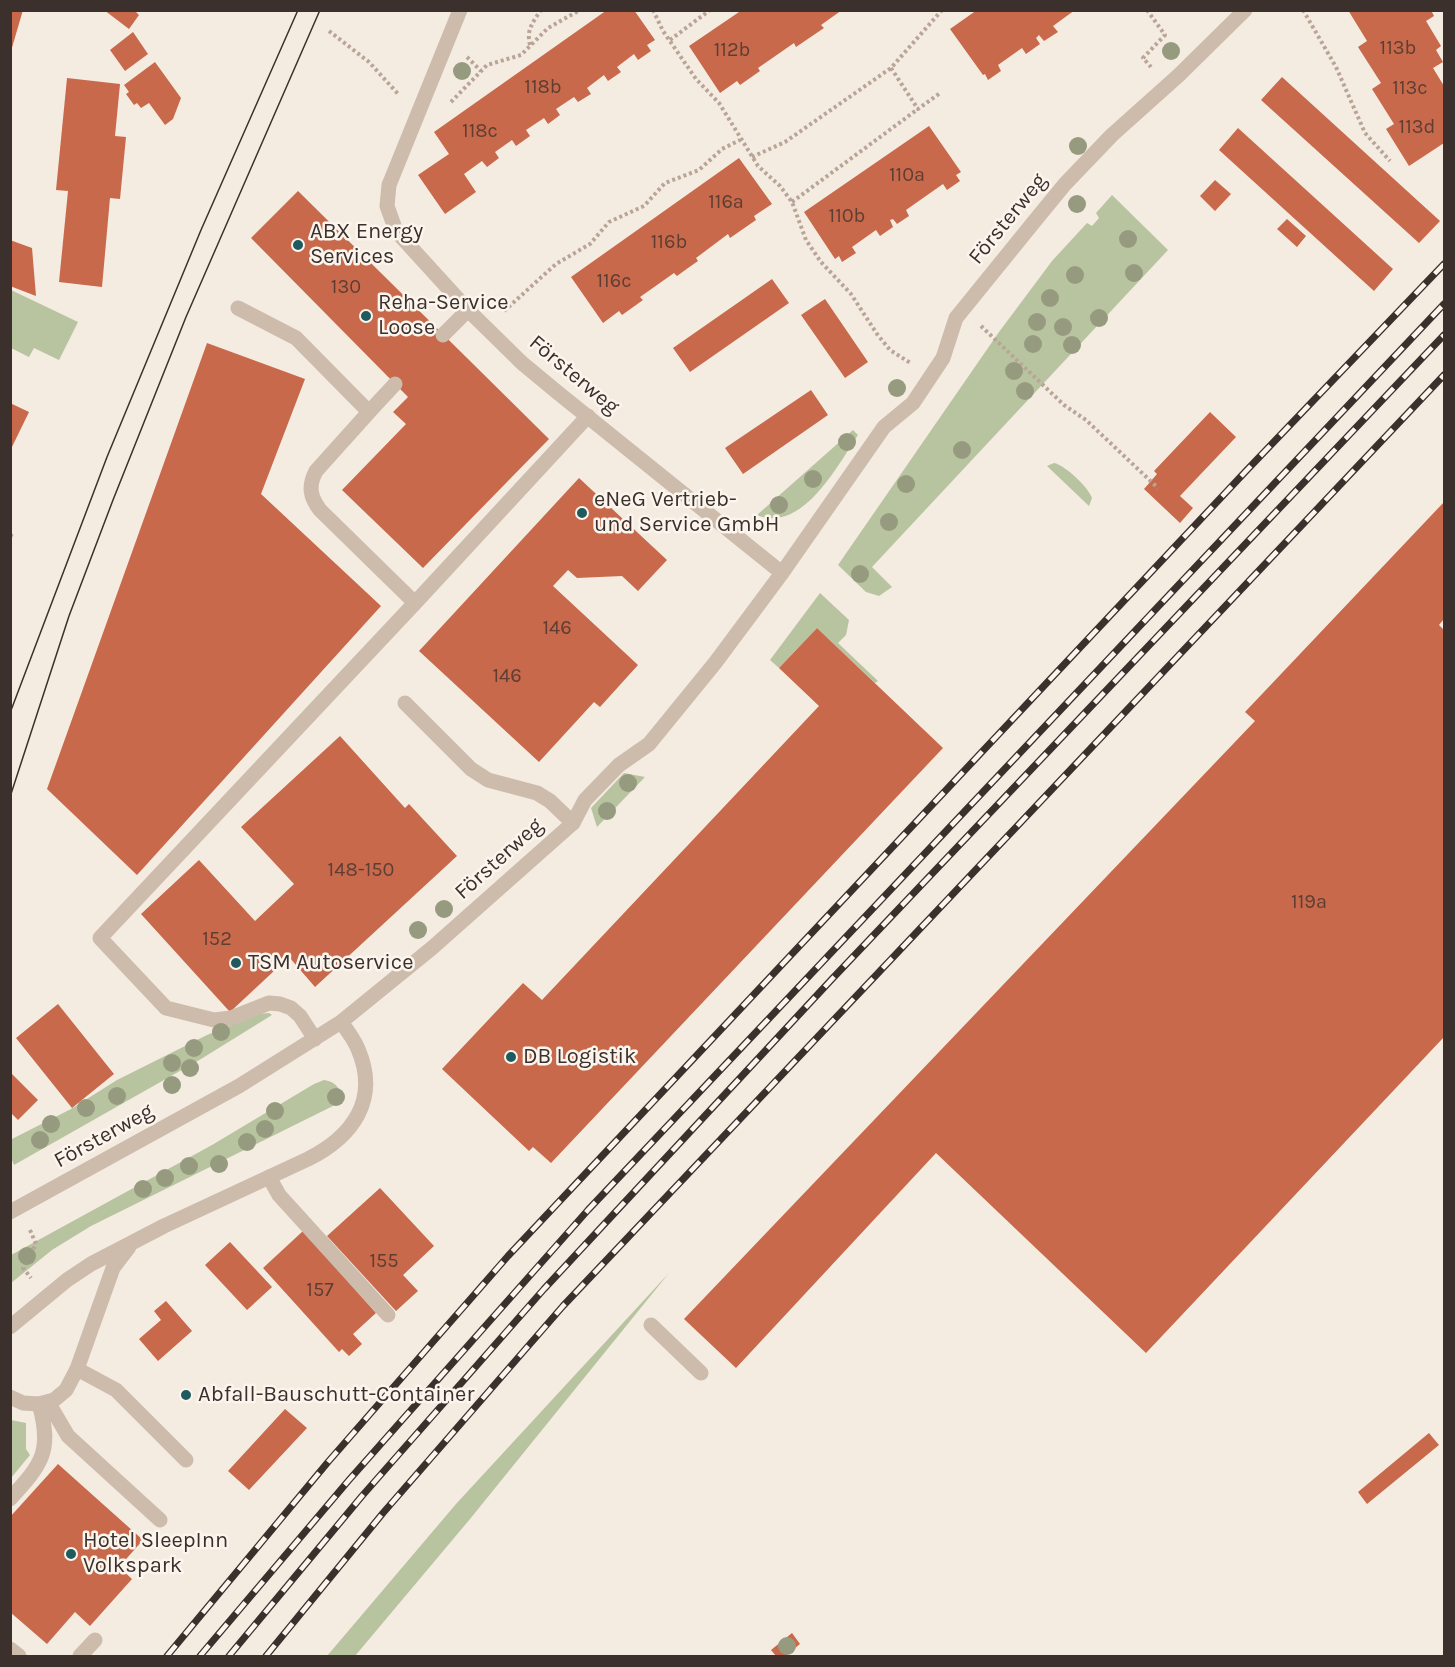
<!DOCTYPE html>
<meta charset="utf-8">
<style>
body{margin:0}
#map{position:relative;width:1455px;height:1667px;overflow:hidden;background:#f4ebe1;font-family:Karla,sans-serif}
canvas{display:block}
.frame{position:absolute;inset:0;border:12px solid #3b302b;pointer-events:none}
</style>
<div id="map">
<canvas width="1455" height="1667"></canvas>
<div class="frame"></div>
</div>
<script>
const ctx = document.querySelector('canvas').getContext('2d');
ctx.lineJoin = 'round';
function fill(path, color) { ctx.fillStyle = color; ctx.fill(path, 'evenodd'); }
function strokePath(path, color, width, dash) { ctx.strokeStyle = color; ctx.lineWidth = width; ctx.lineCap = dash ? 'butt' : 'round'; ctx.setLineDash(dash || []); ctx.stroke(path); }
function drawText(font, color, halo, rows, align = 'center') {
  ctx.font = font + ' Karla,sans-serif'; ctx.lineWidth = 5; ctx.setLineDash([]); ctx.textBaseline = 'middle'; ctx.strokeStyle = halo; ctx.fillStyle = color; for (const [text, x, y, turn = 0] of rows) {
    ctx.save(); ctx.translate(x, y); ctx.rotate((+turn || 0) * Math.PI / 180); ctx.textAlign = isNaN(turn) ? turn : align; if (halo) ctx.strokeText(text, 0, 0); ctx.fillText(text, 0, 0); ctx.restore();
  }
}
fill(new Path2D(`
 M1112 195 1168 250 872 567 892 587 879 596 866 592 838 565 999 332 1052 261 1087 223 1092 226 1099 218 1096 213Z
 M11 290 78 322 59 360 34 348 29 357 11 348Z
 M853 430 858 435C838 465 802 534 757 515Z
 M1054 463C1065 465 1089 488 1092 498L1089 506 1047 466Z
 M820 593 849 620 846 635 838 643 878 681 875 683 817 628 779 668 770 660Z
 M624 773 645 777 597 827 591 808Z
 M269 1013 272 1015 201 1059 14 1165 11 1158 10 1140 71 1109 117 1080 207 1035 258 1014Z
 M324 1080C337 1082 342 1090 341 1102L91 1226 52 1250 11 1283V1255L212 1145 314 1084Z
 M669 1273 470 1519 355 1656H327L456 1504Z
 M11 1420 26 1423V1449L30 1455 11 1478Z`), '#b8c4a0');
fill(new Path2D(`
 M10 10H23L11 51 10 50Z
 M104 10H134L139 15 129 29Z
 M607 10H634L655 40 647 45 651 51 638 60 634 54 617 67 621 72 608 81 604 75 587 88 591 94 578 102 574 97 556 109 560 115 548 124 544 118 526 130 530 136 516 146 512 140 495 152 499 158 487 167 482 161 464 174 476 192 445 214 418 175 449 154 434 132Z
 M742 10H842L821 25 824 28 796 47 794 43 758 68 760 71 740 85 737 81 720 93 689 46Z
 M977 10H1075L1053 26 1058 32 1044 41 1039 35 1036 38 1040 44 1026 54 1022 48 998 65 1001 71 988 80 985 74 983 75 950 29Z
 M1348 10H1431L1434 16 1426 21 1441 46 1436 50 1443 62 1433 68 1444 86V143L1409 166 1386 129 1394 124 1372 89 1381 83 1358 47 1367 41Z
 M133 32 148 54 125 71 110 50Z
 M155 62 181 98 173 119 165 125 149 103 141 108 137 103 134 105 126 94 129 92 124 85Z
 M1282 77 1440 221 1419 243 1261 100Z
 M67 78 120 84 115 136 126 137 120 199 110 198 102 287 59 282 68 191 56 190Z
 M929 126 961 172 956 175 960 181 947 190 943 184 906 210 909 216 897 224 893 219 890 220 893 227 880 236 876 230 852 247 856 253 842 262 839 256 835 259 804 212Z
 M1238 128 1393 269 1374 291 1219 150Z
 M739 158 772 204 754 216 756 220 730 238 728 234 696 258 698 261 688 268 677 276 674 273 640 297 643 300 622 315 619 311 603 323 571 277Z
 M1215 180 1231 194 1215 211 1200 196Z
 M298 191 549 439 423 568 342 490 406 424 393 412 408 397 251 238Z
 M1287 219 1306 236 1297 247 1277 229Z
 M10 240 32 248 36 296 10 286Z
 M772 279 789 303 690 372 673 348Z
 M825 299 868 362 845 378 801 315Z
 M207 343 305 379 261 494 381 606 137 875 47 789Z
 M811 390 828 415 743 474 725 448Z
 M10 403 29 412 10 451Z
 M1210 412 1236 437 1180 496 1193 508 1180 523 1144 489 1157 474 1154 471Z
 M579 478 667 560 638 591 622 576 577 578 568 570 553 586 638 665 600 707 594 702 539 762 419 651Z
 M1444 502V619L1439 625 1444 630V1037L1146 1353 936 1153 736 1368 684 1319 1255 721 1245 712Z
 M817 628 943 748 551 1163 533 1147 529 1151 442 1069 523 983 542 1000 819 706 779 668Z
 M340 736 405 808 409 804 457 856 315 987 289 957 230 1012 141 914 199 860 255 921 294 884 241 827Z
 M58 1004 114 1074 72 1108 16 1038Z
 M10 1072 38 1100 18 1120 10 1112Z
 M380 1188 434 1246 403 1275 418 1291 396 1311 327 1236Z
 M303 1231 376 1313 353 1334 362 1344 349 1356 342 1349 339 1352 263 1268Z
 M230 1242 272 1287 247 1310 205 1265Z
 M166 1301 192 1331 158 1361 139 1339 161 1320 154 1311Z
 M285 1409 307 1428 249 1490 228 1471Z
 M1429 1433 1439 1445 1367 1504 1358 1492Z
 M58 1464 143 1540 119 1567 132 1579 90 1626 75 1612 47 1644 10 1612V1517Z
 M792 1633 800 1644 785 1656H776L771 1650Z`), '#c8694b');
strokePath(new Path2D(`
 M653 10 663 31 696 79 719 103 758 166 780 186 792 202 806 240 821 262 851 294 877 334 890 350 912 364
 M1147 10 1165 35 1143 58 1151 67
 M1303 10 1336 67 1365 133 1390 161
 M329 31 369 62 399 95
 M670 40 710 10
 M530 45C526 30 533 22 541 10
 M467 57 481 71
 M891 68 918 109 940 93
 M451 102 487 65 521 55 548 28 580 10
 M752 157 785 142 891 68 942 10
 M792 202 918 109
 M504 311 556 264 590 244 609 222 644 206 665 183 699 170 722 149 740 140
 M981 326 1064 405 1086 420 1158 488
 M10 535 14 537
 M30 1230 36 1244 23 1268 31 1278`), '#b9a596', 4, [3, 3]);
strokePath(new Path2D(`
 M238 308 296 338 369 412 316 471C308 486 310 497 320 510L415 603
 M443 335 468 310
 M369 412 395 384
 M405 703 471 769 488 780 537 793 550 801 573 823
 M315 1039 300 1016 291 1008 280 1004 269 1003 231 1018 214 1020 166 1008 100 938 415 603 588 416
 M269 1177 279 1195 388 1315
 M651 1325 701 1373
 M77 1369 116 1390 186 1460
 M48 1402 68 1436 160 1520
 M10 1499C41 1465 53 1452 39 1404
 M10 1649 19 1656
 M80 1656 95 1640`), '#cdbbac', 15);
strokePath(new Path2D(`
 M460 10 389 185 387 206 396 231 468 310 522 363 557 392 782 573
 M10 1212 239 1086 341 1022 432 948 573 823 585 800 619 765 649 744 715 663 782 573 884 427 913 403 943 358 956 318 1033 223 1065 184 1112 135 1179 75 1245 10
 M10 1327 67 1280 91 1264 164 1226 308 1159C352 1137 380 1100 358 1049 354 1039 347 1030 341 1022
 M10 1397 23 1403 39 1404 54 1400 66 1390 77 1369 113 1268 129 1247`), '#cdbbac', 15);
strokePath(new Path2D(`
 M10 713 107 457 201 230 298 10
 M10 797 69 616 113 500 186 317 320 10`), '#3b302b', 1.5);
const rail = new Path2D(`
 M167 1656 328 1462 508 1256 1246 471 1444 264
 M200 1656 349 1480 588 1210 1444 304
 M229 1656 362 1496 544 1289 832 979 1444 335
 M266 1656 383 1513 563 1306 1444 375`);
strokePath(rail, '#3b302b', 7);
strokePath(rail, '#fbf5ee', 4.5, [14]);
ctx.fillStyle = '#969b7f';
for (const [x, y] of [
 [1171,51],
 [462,71],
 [1078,146],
 [1077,204],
 [1128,239],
 [1134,273],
 [1075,275],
 [1050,298],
 [1099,318],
 [1037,322],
 [1063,327],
 [1033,344],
 [1072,345],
 [1014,371],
 [897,388],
 [1025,391],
 [847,442],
 [962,450],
 [813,479],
 [906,484],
 [779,505],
 [889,522],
 [860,574],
 [628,783],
 [607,811],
 [444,909],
 [418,930],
 [221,1032],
 [194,1048],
 [172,1063],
 [190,1068],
 [172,1085],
 [117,1096],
 [336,1097],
 [86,1108],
 [275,1111],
 [51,1124],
 [265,1129],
 [40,1140],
 [247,1142],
 [219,1164],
 [189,1166],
 [165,1178],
 [143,1189],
 [27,1256],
 [787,1646]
]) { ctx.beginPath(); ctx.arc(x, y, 9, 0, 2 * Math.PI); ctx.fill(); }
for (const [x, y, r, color] of [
 [298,245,6,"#1f5a5e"],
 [366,316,6,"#1f5a5e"],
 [582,513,6,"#1f5a5e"],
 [236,963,6,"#1f5a5e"],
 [511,1057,6,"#1f5a5e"],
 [186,1395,6,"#1f5a5e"],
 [71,1554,6,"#1f5a5e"]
]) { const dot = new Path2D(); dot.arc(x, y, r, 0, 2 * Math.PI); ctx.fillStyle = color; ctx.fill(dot); strokePath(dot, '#fbf5ee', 2); }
drawText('20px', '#5e3e33', null, [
 ["113b",1398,48],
 ["112b",732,50],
 ["118b",543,87],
 ["113c",1410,88],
 ["113d",1417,127],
 ["118c",480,131],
 ["110a",907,175],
 ["116a",726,202],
 ["110b",847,216],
 ["116b",669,242],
 ["116c",614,281],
 ["130",346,287],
 ["146",557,628],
 ["146",507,676],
 ["148-150",361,870],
 ["119a",1309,902],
 ["152",217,939],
 ["155",384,1261],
 ["157",320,1290]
]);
drawText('22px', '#3b302b', '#fbf5ee', [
 ["Försterweg",1008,219,-51],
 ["Försterweg",574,375,40],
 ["Försterweg",499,859,-42],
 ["Försterweg",104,1136,-29]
]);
drawText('22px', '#3b302b', '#fbf5ee', [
 ["ABX Energy",310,232],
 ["Services",310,257],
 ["Reha-Service",378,303],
 ["Loose",378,328],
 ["eNeG Vertrieb-",594,500],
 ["und Service GmbH",594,525],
 ["TSM Autoservice",248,963],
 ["DB Logistik",523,1057],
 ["Abfall-Bauschutt-Container",198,1395],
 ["Hotel SleepInn",83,1541],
 ["Volkspark",83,1566]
], 'left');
</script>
